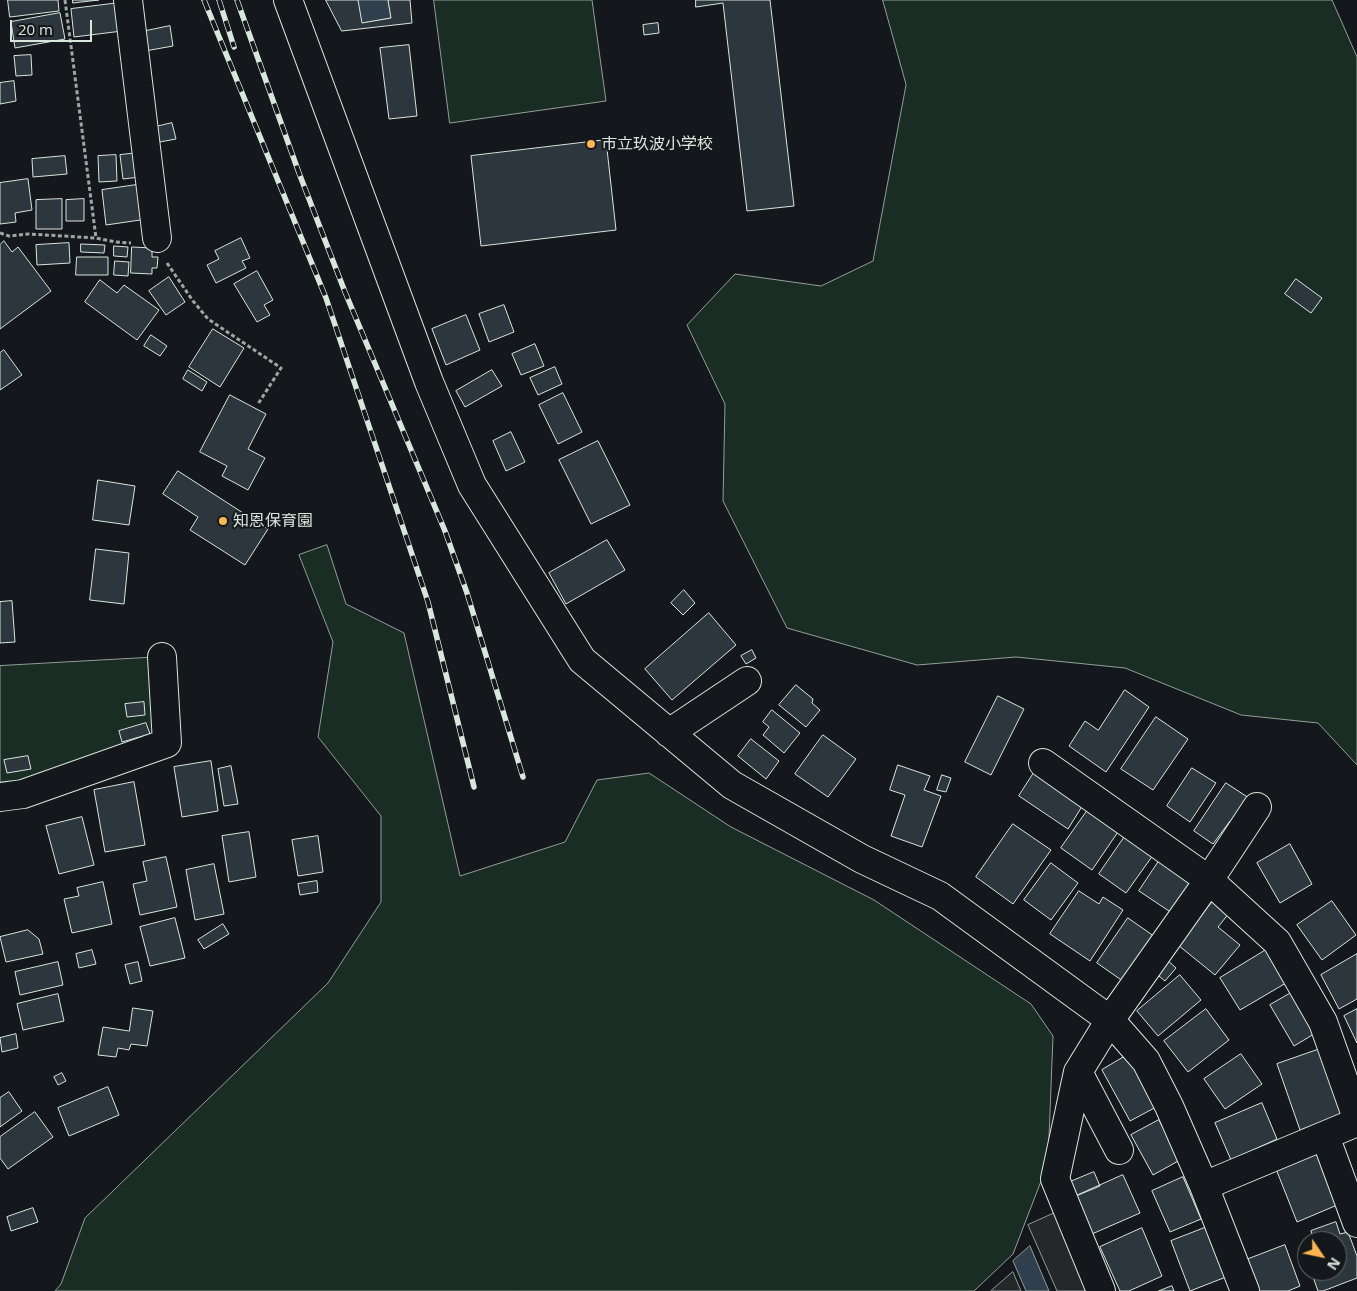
<!DOCTYPE html>
<meta charset="utf-8">
<style>
body{margin:0}
#map{position:relative;width:1357px;height:1291px;overflow:hidden;background:#14181c;font-family:"Open Sans",sans-serif}
canvas{display:block}
.north{position:absolute;left:1297px;top:1231px;width:50px;height:50px;box-sizing:border-box;background:#14181c;border:1px solid #626a69;border-radius:50%;rotate:124deg;font-size:14px;font-weight:700;line-height:20px;text-align:center;color:#d8e6dc}
.north::after{content:'';display:block;margin:auto;width:18px;height:22px;background:#ffb74d;clip-path:polygon(50% 0,100% 100%,50% 72%,0 100%)}
.scale{position:absolute;left:10px;top:20px;width:82px;height:22px;box-sizing:border-box;border:2px solid #d8e6dc;border-top:0;padding-left:6px;font-size:15px;line-height:18px;white-space:nowrap;color:#d8e6dc;-webkit-text-stroke:4px #14181c;paint-order:stroke}
</style>
<div id="map">
<canvas width="1357" height="1291"></canvas>
<div class="north">N</div>
<div class="scale">20 m</div>
</div>
<script>
const ctx = document.querySelector('canvas').getContext('2d');
ctx.lineJoin = 'round';
function fill(path, color) { ctx.fillStyle = color; ctx.fill(path, 'evenodd'); }
function strokePath(path, color, width, dash) { ctx.strokeStyle = color; ctx.lineWidth = width; ctx.lineCap = dash ? 'butt' : 'round'; ctx.setLineDash(dash || []); ctx.stroke(path); }
function drawText(font, color, halo, rows, align = 'center') {
  ctx.font = font + ' "Open Sans","Noto Sans JP",sans-serif'; ctx.lineWidth = 4; ctx.setLineDash([]); ctx.textBaseline = 'middle'; ctx.strokeStyle = halo; ctx.fillStyle = color; for (const [text, x, y, turn = 0] of rows) {
    ctx.save(); ctx.translate(x, y); ctx.rotate((+turn || 0) * Math.PI / 180); ctx.textAlign = isNaN(turn) ? turn : align; if (halo) ctx.strokeText(text, 0, 0); ctx.fillText(text, 0, 0); ctx.restore();
  }
}
const green = new Path2D(`
 M434 0H592L606 101 450 123Z
 M883 0H1332L1357 57V765L1318 723 1241 715 1125 668 1016 657 917 665 787 628 723 501 725 404 687 325 735 274 821 286 873 261 906 85Z
 M327 545 346 604 404 633 460 876 565 842 597 780 649 773 731 827 874 900 1031 1004 1053 1036 1048 1163 1013 1254 974 1291H55L61 1284 85 1218 328 983 381 902V816L318 737 333 642 299 555Z
 M162 657 167 741 0 796V666Z`);
fill(green, '#1a2d24');
strokePath(green, '#939e99', 1);
const parking = new Path2D(`
 M1057 1212 1091 1291H1057L1028 1225Z
 M1013 1272 1021 1291H991Z`);
fill(parking, '#24282b');
strokePath(parking, '#939e99', 1);
const water = new Path2D(`
 M358 0H388L391 18 362 23Z
 M1030 1246 1049 1291H1026L1013 1261Z`);
fill(water, '#2f3f4d');
strokePath(water, '#939e99', 1);
const building = new Path2D(`
 M8 0H58L59 11 10 17Z
 M73 0H99L73 3Z
 M326 0H358L362 23 391 18 388 0H410L412 23 342 31Z
 M696 0H770L794 206 747 211 723 3 696 7Z
 M119 3 122 31 74 37 71 9Z
 M60 13 65 39 15 48 11 22Z
 M658 23 659 33 644 35 643 25Z
 M170 26 173 46 145 51 141 32Z
 M409 45 417 116 389 119 380 48Z
 M31 55 32 75 16 76 14 56Z
 M14 81 16 101 0 104V83Z
 M172 123 176 139 154 143 151 128Z
 M606 140 616 230 481 246 471 156Z
 M138 153 140 177 123 179 120 155Z
 M116 155 117 181 99 182 98 156Z
 M65 156 67 174 33 177 32 159Z
 M28 179 32 210 15 213 16 222 0 224V183Z
 M143 184 147 219 106 225 102 190Z
 M62 199V229H36V200Z
 M84 199V221H66V200Z
 M241 238 250 258 242 261 246 268 216 283 207 265 219 259 215 251Z
 M4 241 12 252 18 247 51 291 0 329V245Z
 M69 243 70 263 37 265 36 245Z
 M81 244 105 245 104 253 81 252Z
 M114 246 128 247 127 257 114 256Z
 M132 247 152 248V257H158L157 268H152V274L131 273Z
 M77 257H108V275H76Z
 M115 261 129 262 128 276 114 275Z
 M257 271 273 300 264 305 270 315 257 322 234 284Z
 M169 277 185 302 166 315 149 291Z
 M1296 279 1322 298 1311 313 1285 294Z
 M100 280 117 293 124 285 159 310 137 340 85 302Z
 M504 305 514 332 489 342 479 314Z
 M466 315 480 350 446 365 432 329Z
 M213 329 244 348 220 387 189 367Z
 M151 335 167 346 160 356 144 346Z
 M535 344 544 366 521 375 512 354Z
 M4 350 22 375 0 390V353Z
 M555 367 562 384 538 395 530 378Z
 M188 370 207 382 202 391 183 379Z
 M492 370 502 386 465 407 456 391Z
 M563 393 582 432 558 444 539 405Z
 M230 395 266 414 248 449 265 458 248 490 222 476 227 466 200 452Z
 M511 432 525 462 506 471 493 441Z
 M598 441 630 505 591 524 559 460Z
 M178 471 268 529 245 565 190 530 198 517 163 494Z
 M98 480 135 486 129 525 93 520Z
 M607 540 625 570 566 604 549 573Z
 M96 549 129 553 124 604 90 600Z
 M684 590 695 603 683 615 671 603Z
 M12 601 15 642 0 643V602Z
 M709 613 736 645 672 700 645 669Z
 M752 650 756 658 746 664 741 656Z
 M796 685 813 699 812 703 820 710 806 727 779 705Z
 M1125 690 1149 707 1106 772 1069 746 1085 721 1098 730Z
 M998 696 1024 709 991 775 965 762Z
 M144 702 145 715 127 717 125 704Z
 M772 710 800 733 784 753 763 735 769 727 763 722Z
 M1156 717 1188 739 1153 790 1121 769Z
 M146 723 150 734 122 742 119 731Z
 M823 735 856 759 828 797 795 774Z
 M751 739 779 761 766 779 738 756Z
 M28 756 31 769 7 773 4 760Z
 M211 761 218 811 182 817 174 767Z
 M898 765 930 776 924 790 941 796 922 847 891 836 905 795 890 790Z
 M231 766 238 804 224 806 218 769Z
 M1037 768 1086 800 1068 829 1019 796Z
 M1192 768 1216 783 1190 822 1167 806Z
 M942 775 951 778 946 792 937 790Z
 M134 782 145 845 105 852 94 790Z
 M1226 783 1252 800 1237 823 1230 821 1213 844 1194 831Z
 M1092 804 1122 826 1092 870 1061 848Z
 M82 817 94 865 59 874 46 826Z
 M1013 824 1051 850 1013 904 976 877Z
 M249 832 256 877 229 882 222 836Z
 M1128 832 1156 851 1126 893 1099 874Z
 M318 836 323 872 298 876 292 840Z
 M1290 844 1312 884 1280 903 1257 863Z
 M1163 855 1199 879 1175 915 1139 891Z
 M166 857 177 907 140 915 133 884 147 881 143 862Z
 M1051 863 1078 883 1051 920 1024 900Z
 M214 864 224 914 195 920 186 870Z
 M317 881 318 892 300 895 298 884Z
 M103 882 112 924 72 933 64 899 79 896 77 888Z
 M1079 891 1099 904 1103 897 1123 910 1090 961 1050 934Z
 M1214 900 1230 912 1218 927 1240 945 1215 975 1178 945Z
 M1332 901 1356 935 1322 960 1297 925Z
 M175 918 185 958 150 966 140 927Z
 M1128 918 1158 939 1127 984 1097 963Z
 M223 924 229 934 204 949 198 940Z
 M28 930 39 939 43 954 6 962 0 937Z
 M92 950 96 964 79 968 76 954Z
 M1266 950 1286 983 1240 1010 1220 978Z
 M1357 954V999L1339 1009 1321 975Z
 M1165 958 1176 968 1165 981 1154 972Z
 M58 962 63 985 20 995 15 972Z
 M138 962 142 981 130 984 125 965Z
 M1180 975 1201 1000 1158 1036 1137 1011Z
 M1291 993 1314 1034 1294 1046 1270 1005Z
 M58 994 64 1021 23 1030 17 1004Z
 M133 1008 153 1011 147 1046 131 1044 129 1050 118 1048 116 1057 98 1055 103 1027 129 1031Z
 M1206 1009 1229 1040 1188 1072 1164 1041Z
 M1357 1009V1043L1344 1016Z
 M16 1034 18 1048 2 1052 0 1038Z
 M1320 1049 1343 1114 1300 1130 1277 1064Z
 M1129 1054 1158 1106 1130 1121 1102 1070Z
 M1241 1054 1262 1084 1225 1109 1204 1079Z
 M62 1073 66 1081 58 1085 54 1077Z
 M108 1087 119 1115 69 1136 58 1108Z
 M9 1092 22 1111 0 1127V1098Z
 M1262 1103 1277 1139 1231 1160 1215 1123Z
 M35 1112 53 1137 8 1169 0 1158V1137Z
 M1159 1120 1180 1160 1153 1175 1131 1135Z
 M1320 1150 1342 1203 1297 1222 1276 1169Z
 M1094 1172 1100 1186 1076 1196 1070 1182Z
 M1123 1175 1140 1213 1092 1234 1076 1196Z
 M1183 1177 1201 1219 1170 1232 1152 1191Z
 M33 1208 38 1222 11 1231 7 1217Z
 M1336 1222 1340 1234 1348 1232 1357 1256V1278L1323 1291H1318L1311 1271H1337V1241H1314L1311 1231Z
 M1207 1227 1226 1277 1190 1291 1171 1241Z
 M1142 1228 1162 1276 1129 1291H1120L1100 1247Z
 M1285 1245 1300 1286 1288 1291H1258L1246 1260Z
 M1307 1246V1261L1302 1248Z
 M1172 1286 1174 1291H1159Z`);
fill(building, '#2c363c');
strokePath(building, '#d8e6dc', 1);
const minor = new Path2D(`
 M128 0 157 238
 M288 0 429 382 472 485 582 660 732 785 862 859 940 896 1110 1020 1146 1061 1169 1106 1204 1186 1245 1291
 M669 733 747 681
 M1043 763 1209 880 1277 942 1323 1022 1357 1118
 M0 797 23 794 167 743 162 657
 M1078 1072 1119 1150
 M1325 1136 1357 1223
 M1204 1186 1357 1122
 M1101 1291 1055 1179 1078 1072 1110 1020 1209 880 1257 807`);
strokePath(minor, '#d8e6dc', 30);
strokePath(new Path2D(`
 M65 0 96 238
 M0 233 9 236 29 234 96 238 116 242 131 243
 M167 263 193 301 208 319 281 368 258 404`), '#9da8a2', 3, [4, 2.5]);
strokePath(minor, '#14181c', 28);
const rail = new Path2D(`
 M204 0 326 298 428 602 474 787
 M219 0 234 47
 M237 0 299 173 345 292 445 531 467 593 523 777`);
strokePath(rail, '#d8e6dc', 5.5);
strokePath(rail, '#14181c', 4, [11]);
for (const [x, y, r, color] of [
 [591,144,5,"#ffb74d"],
 [223,521,5,"#ffb74d"]
]) { const dot = new Path2D(); dot.arc(x, y, r, 0, 2 * Math.PI); ctx.fillStyle = color; ctx.fill(dot); strokePath(dot, '#14181c', 2); }
drawText('16px', '#d8e6dc', '#14181c', [
 ["市立玖波小学校",601,144],
 ["知恩保育園",233,521]
], 'left');
</script>
